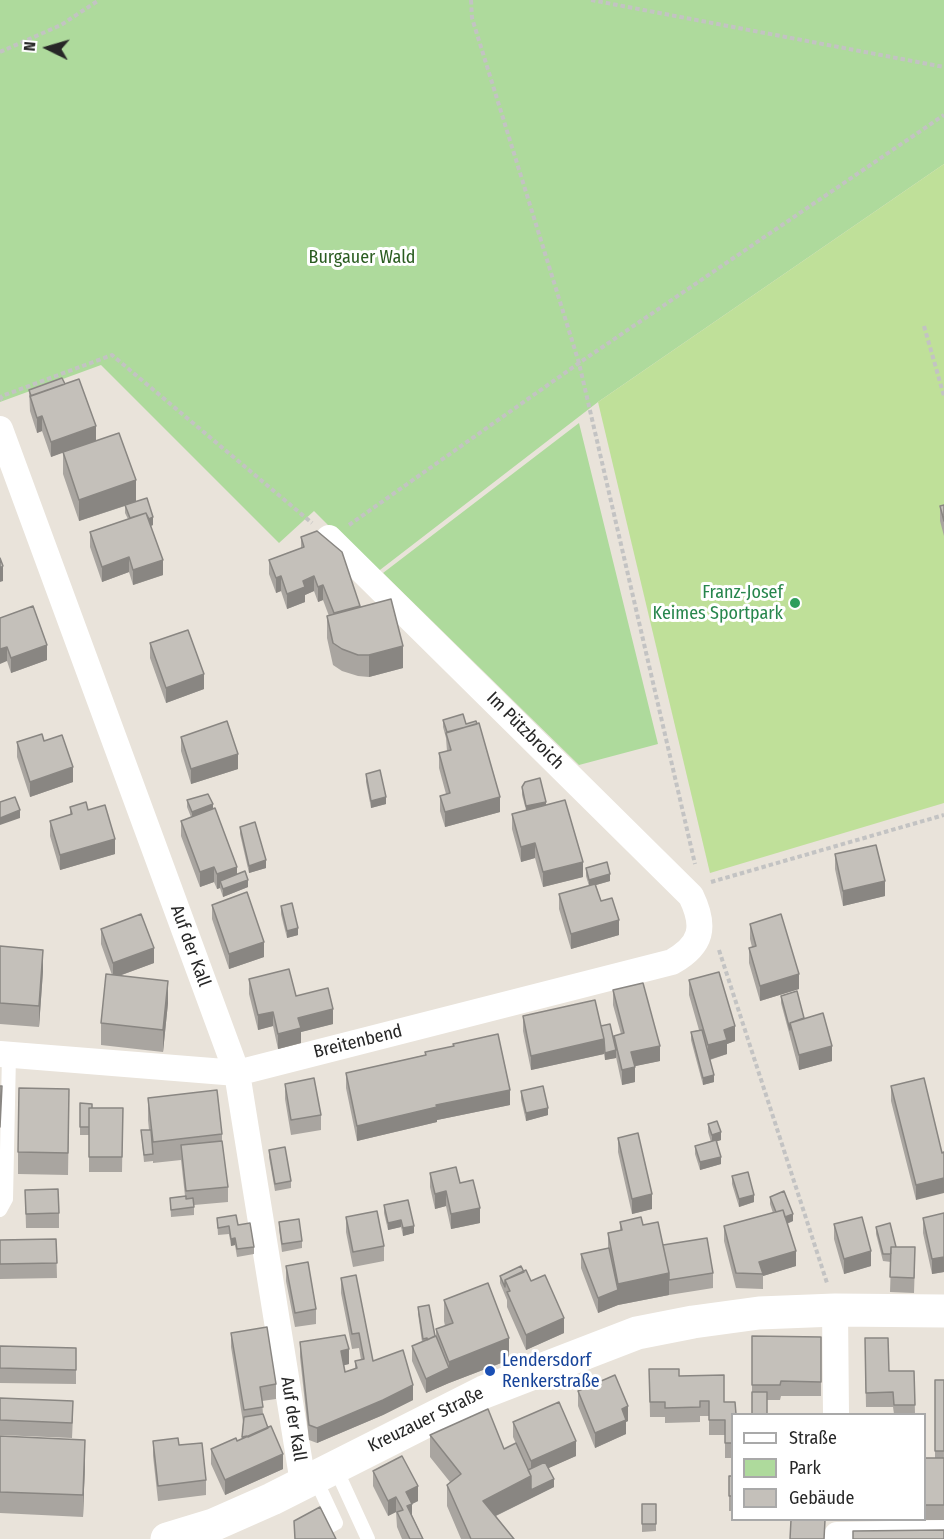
<!DOCTYPE html>
<meta charset="utf-8">
<style>
body{margin:0}
#map{position:relative;width:944px;height:1539px;overflow:hidden;background:#e9e3da;font-family:"Fira Sans Condensed",sans-serif}
canvas{display:block}
.legend{position:absolute;left:731px;top:1413px;width:195px;height:108px;box-sizing:border-box;background:#fff;border:2px solid #a9a9a9;margin:0;padding:8px 10px;list-style:none;font-size:18px;color:#272727}
.legend li{display:flex;align-items:center;gap:12px;height:30px}
.legend b{width:30px;border:2px solid #a9a9a9}
.north{position:absolute;left:18px;top:18px;width:60px;height:60px;-webkit-text-stroke:4px #fff;paint-order:stroke;rotate:275deg;font-size:16px;font-weight:700;line-height:24px;text-align:center;color:#272727}
.north::after{content:'';display:block;margin:auto;width:21px;height:27px;background:#272727;clip-path:polygon(50% 0,100% 100%,50% 72%,0 100%)}
</style>
<div id="map">
<canvas width="944" height="1539"></canvas>
<ul class="legend">
<li><b style="height:8px;background:#fff"></b>Straße</li>
<li><b style="height:16px;background:#aeda9c"></b>Park</li>
<li><b style="height:16px;background:#c4c0ba"></b>Gebäude</li>
</ul>
<div class="north">N</div>
</div>
<script>
const ctx = document.querySelector('canvas').getContext('2d');
ctx.lineJoin = 'round';
function fill(path, color) { ctx.fillStyle = color; ctx.fill(path, 'evenodd'); }
function strokePath(path, color, width, dash) { ctx.strokeStyle = color; ctx.lineWidth = width; ctx.lineCap = dash ? 'butt' : 'round'; ctx.setLineDash(dash || []); ctx.stroke(path); }
function drawText(font, color, halo, rows, align = 'center') {
  ctx.font = font + ' "Fira Sans Condensed",sans-serif'; ctx.lineWidth = 6; ctx.setLineDash([]); ctx.textBaseline = 'middle'; ctx.strokeStyle = halo; ctx.fillStyle = color; for (const [text, x, y, turn = 0] of rows) {
    ctx.save(); ctx.translate(x, y); ctx.rotate((+turn || 0) * Math.PI / 180); ctx.textAlign = isNaN(turn) ? turn : align; if (halo) ctx.strokeText(text, 0, 0); ctx.fillText(text, 0, 0); ctx.restore();
  }
}
fill(new Path2D(`
 M0 0H944V164L598 402 376 573 314 511 279 543 101 365 0 402Z
 M579 423 658 744 579 765 383 573Z`), '#aeda9c');
fill(new Path2D(`
 M944 164V803L710 873 598 402Z`), '#bfe099');
strokePath(new Path2D(`
 M471 0 472 18 579 363 695 864
 M591 0 944 67
 M0 52 61 25 99 0
 M924 326 944 396
 M0 400 2 396 112 355 312 523
 M349 525 579 363 944 115
 M711 882 944 815
 M719 950 827 1283`), '#c3c3c3', 4, [4.5, 3]);
strokePath(new Path2D(`
 M0 1210 6 1199 9 1055
 M335 1467 368 1539
 M315 1478 336 1523 327 1528`), '#fff', 14);
strokePath(new Path2D(`
 M0 429 237 1073 303 1483
 M0 1054 237 1073 672 962C702 945 706 927 691 896L329 538
 M835 1310 836 1414
 M837 1535 944 1533`), '#fff', 26);
strokePath(new Path2D(`
 M167 1539 213 1525 272 1499 484 1392 637 1333 693 1322 759 1313 835 1310 944 1311`), '#fff', 33);
fill(new Path2D(`
 M65 384 96 441 136 502 153 525 151 526 163 575 133 585 129 572 102 582 90 547V532L128 519 125 513V506L79 521 63 474V452L51 457 42 431 37 433 30 411 29 390Z
 M944 505V536L940 521V506Z
 M301 537 360 607 403 668 369 677 358 676 342 671 333 665 327 638V616H329L323 600 318 602 314 591 305 595V602L287 609 281 591 276 593 269 574V560L301 548Z
 M0 618 47 660 11 673 7 661Z
 M150 643 204 689 166 703 150 658Z
 M443 720 466 724 500 812 445 827 440 811V796L446 794 439 768V753L447 751 446 738 443 727Z
 M181 737 238 769 191 784 181 751Z
 M44 741 73 782 30 797 17 757V742Z
 M366 774 386 804 371 808 366 782Z
 M522 787 546 805 583 877 543 887 535 858 521 862 512 829V814L526 810 522 795Z
 M187 800 213 809 237 875 248 887 223 897 220 888 217 889 214 882 200 887 181 836V821L191 817 187 807Z
 M70 807 88 810 115 854 60 870 50 836V821L70 815Z
 M240 827 266 868 249 873 240 834Z
 M835 854 885 896 843 906 835 869Z
 M586 868 610 881 596 885 601 901 619 935 571 949 559 909V894L589 886 586 876Z
 M212 905 264 957 229 969 212 919Z
 M281 906 298 935 287 938 281 914Z
 M750 924 799 989 760 1001 749 963V948L752 947 750 939Z
 M101 929 154 963 119 976 168 1003 163 1052 101 1045V1023L112 975 101 944Z
 M0 946 43 971 39 1027 0 1024Z
 M249 979 296 996 333 1024 301 1032V1043L278 1049 273 1026 258 1030 249 994Z
 M689 980 735 1041 727 1044V1054L710 1060 714 1082 703 1085 691 1040V1032L699 1030 689 995Z
 M613 990 660 1061 635 1066V1082L622 1085 616 1057V1058L605 1060 604 1054 531 1070 523 1031V1016L601 1026 614 1044V1036L621 1034 613 1005Z
 M781 996 804 1018 832 1061 799 1070 781 1003Z
 M453 1044 510 1105 437 1120V1122L357 1141 346 1088V1073L425 1055V1052L453 1047Z
 M285 1084 321 1115V1130L291 1135 285 1099Z
 M891 1086 942 1153 916 1200 891 1101Z
 M521 1091 548 1115 526 1121 521 1099Z
 M148 1098 222 1134V1141L228 1187V1202L194 1205V1215L171 1217 170 1198 185 1196 181 1160 153 1163V1161L144 1162 141 1130H149L148 1120Z
 M80 1103 92 1108H123L122 1172H89V1135H80Z
 M69 1111 68 1175 18 1174V1152Z
 M708 1124 721 1140 717 1141 721 1164 700 1170 695 1154V1146L711 1142 708 1132Z
 M618 1138 652 1209 632 1214 618 1152Z
 M269 1150 291 1181V1188L275 1191 269 1157Z
 M430 1173 460 1183 480 1223 451 1229 446 1206 435 1209 430 1187Z
 M732 1176 754 1202 739 1207 732 1184Z
 M25 1190 59 1213V1228H26Z
 M770 1197 793 1221 787 1224 796 1266 763 1276V1289L736 1288 724 1241V1226L773 1213 770 1204Z
 M384 1205 414 1233 403 1236 401 1227 388 1230 384 1213Z
 M944 1213V1272L932 1274 923 1233V1218Z
 M346 1217 384 1246V1261L353 1267 346 1232Z
 M217 1218 238 1225 254 1247V1254L237 1257 235 1245 231 1246 229 1234 218 1235Z
 M279 1222 302 1241V1248L282 1252 279 1229Z
 M620 1222 643 1225 663 1245 713 1273V1288L669 1295 618 1305 598 1313 581 1268V1254L608 1248V1233L620 1230Z
 M834 1224 871 1266 844 1274 834 1239Z
 M876 1227 896 1247 915 1262 914 1293 890 1292 891 1262 883 1261 876 1234Z
 M56 1239 57 1278 0 1279V1240Z
 M286 1266 316 1309V1324L295 1327 286 1281Z
 M524 1272 531 1281 564 1333 526 1350 507 1307V1300L500 1283V1276Z
 M341 1278 373 1361 413 1400 383 1415 317 1443 309 1440 300 1357V1342L349 1364 343 1365 345 1372 355 1369V1361L361 1360 359 1348 352 1349 341 1293Z
 M444 1300 509 1360 449 1383 426 1393 412 1361V1346L422 1342 418 1314V1307L435 1336H436V1329L445 1326 444 1321Z
 M231 1333 276 1384V1399L262 1401 263 1414 283 1469 225 1495 211 1464V1449L242 1439 243 1422 231 1347Z
 M752 1336 821 1337V1396H781L780 1400H767L752 1414Z
 M0 1346 76 1348V1384L0 1383Z
 M865 1353 889 1371H914L915 1414H894L893 1407H866Z
 M944 1365V1520H875H924V1458H935V1380H944Z
 M649 1369 679 1376 724 1402 732 1414V1458H725V1435H709V1416H700V1422L665 1423V1417H650Z
 M578 1391 628 1421 626 1422V1434L595 1448 578 1406Z
 M0 1398 73 1416 72 1438 0 1435Z
 M513 1422 576 1456 548 1468 554 1487 496 1516 514 1539H461L447 1506V1485L450 1482 430 1457V1435L504 1449 518 1448 513 1437Z
 M0 1436 85 1462 83 1517 0 1513Z
 M153 1441 206 1480V1495L158 1501 153 1456Z
 M373 1471 418 1501 412 1504V1515L423 1539H402L397 1527 396 1512 388 1516 373 1486Z
 M729 1476H732V1511H729Z
 M642 1504H656V1531L642 1532Z`), '#a9a5a0');
fill(new Path2D(`
 M42 416V431L37 433V418Z
 M96 426V441L51 457V442Z
 M136 480V502L79 521V500Z
 M153 517V525L132 532V525Z
 M129 557V572L102 582V567Z
 M163 560V575L133 585V570Z
 M3 566V581L0 582V568Z
 M281 576V591L276 593V578Z
 M314 576V591L305 595V602L287 609V594L303 581Z
 M323 585V600L318 602V587Z
 M360 606V621L334 628V613Z
 M47 645V660L11 673V658Z
 M403 646V668L369 677V655Z
 M7 647V661L0 664V649Z
 M204 674V689L166 703V688Z
 M238 754V769L191 784V769Z
 M73 767V782L30 797V782Z
 M386 797V804L371 808V801Z
 M500 797V812L445 827V812Z
 M546 802V810L526 814V806Z
 M213 804V812L192 819V812Z
 M20 810V818L0 825V818Z
 M115 839V854L60 870V855Z
 M535 843V858L521 862V847Z
 M266 860V868L249 873V866Z
 M583 862V877L543 887V872Z
 M214 867V882L200 887V872Z
 M237 867V882L220 881V888L217 889V874Z
 M610 874V881L589 887V880Z
 M248 880V887L223 897V889Z
 M885 881V896L843 906V891Z
 M619 920V935L571 949V934Z
 M298 928V935L287 938V931Z
 M264 942V957L229 969V954Z
 M154 948V963L113 978V963Z
 M43 950V971L39 1027V1006Z
 M799 974V989L760 1001V986Z
 M168 981V1003L163 1052V1030Z
 M333 1009V1024L301 1032V1043L278 1049V1034L298 1018Z
 M273 1012V1026L258 1030V1015Z
 M735 1026V1041L727 1044V1054L708 1060V1045L724 1030Z
 M604 1039V1054L531 1070V1056Z
 M660 1046V1061L631 1067V1052Z
 M832 1046V1061L799 1070V1055Z
 M616 1050V1058L605 1060V1053Z
 M635 1067V1082L622 1085V1070Z
 M714 1075V1082L703 1085V1078Z
 M510 1090V1105L437 1120V1122L357 1141V1126L436 1105Z
 M548 1108V1115L526 1121V1113Z
 M721 1132V1140L712 1143V1135Z
 M721 1157V1164L700 1170V1162Z
 M944 1178V1193L916 1200V1185Z
 M446 1191V1206L435 1209V1194Z
 M652 1194V1209L632 1214V1199Z
 M754 1195V1202L739 1207V1199Z
 M480 1208V1223L451 1229V1214Z
 M793 1214V1221L778 1227V1219Z
 M401 1220V1227L388 1230V1223Z
 M414 1226V1233L403 1236V1228Z
 M235 1238V1245L231 1246V1239Z
 M796 1251V1266L763 1276 759 1262Z
 M871 1251V1266L844 1274V1259Z
 M944 1257V1272L932 1274V1259Z
 M669 1273V1295L618 1305 598 1313V1298L618 1290V1284Z
 M564 1318V1333L526 1350V1335Z
 M509 1338V1360L449 1383 426 1393V1379L449 1368V1362Z
 M349 1349V1364L341 1366V1351Z
 M413 1385V1400L383 1415 317 1443V1428Z
 M628 1406V1421L626 1422V1434L595 1448V1433L622 1409Z
 M85 1440V1462L83 1517V1495Z
 M576 1441V1456L531 1476V1461Z
 M283 1454V1469L225 1495V1480Z
 M531 1476 554 1479V1487L483 1522V1501Z
 M418 1486V1501L410 1505 412 1504V1519L407 1521 406 1492Z
 M396 1497V1512L388 1516V1501Z`), '#898682');
const building = new Path2D(`
 M62 378 65 384 31 396 29 390Z
 M79 379 96 426 51 442 42 416 37 418 30 396Z
 M119 433 136 480 79 500 63 452Z
 M147 498 153 517 149 519 146 513 130 518 125 505Z
 M944 505V521L940 506Z
 M146 513 163 560 133 570 129 557 102 567 90 532Z
 M317 531 342 552 360 606 334 613 323 585 318 587 314 576 303 581 305 587 287 594 281 576 276 578 269 560 304 547 301 537Z
 M0 558 3 566 0 568Z
 M391 599 403 646 369 655H358L342 649 333 643 327 616Z
 M33 606 47 645 11 658 7 647 0 649V618Z
 M188 630 204 674 166 688 150 643Z
 M463 714 466 724 476 721 477 724 447 732 443 720Z
 M227 721 238 754 191 769 181 737Z
 M479 723 500 797 445 812 440 796 450 793 439 753 451 750 446 733Z
 M42 734 44 741 62 735 73 767 30 782 17 742Z
 M380 770 386 797 371 801 366 774Z
 M540 778 546 802 526 806 522 787 525 782Z
 M208 794 213 804 192 812 187 800Z
 M15 797 20 810 0 818V802Z
 M565 800 583 862 543 872 535 843 521 847 512 814Z
 M86 802 88 810 105 805 115 839 60 855 50 821 72 814 70 807Z
 M215 808 237 867 217 874 214 867 200 872 181 821Z
 M255 822 266 860 249 866 240 827Z
 M876 845 885 881 843 891 835 854Z
 M607 862 610 874 589 880 586 868Z
 M245 871 248 880 223 889 220 881Z
 M595 884 601 901 612 898 619 920 571 934 559 894Z
 M247 892 264 942 229 954 212 905Z
 M292 903 298 928 287 931 281 906Z
 M141 914 154 948 113 963 101 929Z
 M781 914 799 974 760 986 749 948 756 946 750 924Z
 M0 946 43 950 39 1006 0 1003Z
 M289 969 296 996 328 988 333 1009 298 1018 301 1028 278 1034 273 1012 258 1015 249 979Z
 M719 972 735 1026 724 1030 727 1040 708 1045 689 980Z
 M106 974 168 981 163 1030 101 1023Z
 M643 983 660 1046 631 1052 635 1067 622 1070 614 1036 624 1033 613 990Z
 M797 991 804 1018 790 1023V1030L781 996Z
 M595 1000 604 1039 531 1056 523 1016Z
 M823 1013 832 1046 799 1055 790 1023Z
 M610 1024 616 1050 605 1053 604 1039 601 1026Z
 M702 1030 714 1075 703 1078 691 1032Z
 M498 1034 510 1090 436 1105 437 1107 357 1126 346 1073 426 1055 425 1052 454 1046 453 1044Z
 M314 1078 321 1115 291 1120 285 1084Z
 M924 1078 942 1153 944 1152V1178L916 1185 891 1086Z
 M0 1086H2L0 1127Z
 M543 1086 548 1108 526 1113 521 1091Z
 M19 1088 69 1089 68 1153 18 1152Z
 M217 1090 222 1134 153 1142 148 1098Z
 M80 1103 92 1104V1108H89V1127H80Z
 M89 1108H123L122 1157H89Z
 M717 1121 721 1132 712 1135 708 1124Z
 M141 1130H151L153 1154 144 1155Z
 M638 1133 652 1194 632 1199 618 1138Z
 M716 1140 721 1157 700 1162 695 1146Z
 M222 1141 228 1187 186 1191 181 1145Z
 M285 1147 291 1181 275 1184 269 1150Z
 M456 1167 460 1183 473 1180 480 1208 451 1214 446 1191 435 1194 430 1173Z
 M748 1172 754 1195 739 1199 732 1176Z
 M58 1189 59 1213 26 1214 25 1190Z
 M784 1191 793 1214 785 1217 783 1210 776 1212 770 1197Z
 M186 1196V1199L193 1198 194 1207 171 1210 170 1198Z
 M408 1200 414 1226 403 1228 401 1220 388 1223 384 1205Z
 M783 1210 796 1251 759 1262 763 1274 736 1273 724 1226Z
 M377 1211 384 1246 353 1252 346 1217Z
 M944 1213V1257L932 1259 923 1218Z
 M236 1215 238 1225 250 1223 254 1247 237 1249 235 1238 231 1239 229 1226 218 1228 217 1218Z
 M641 1217 643 1225 658 1222 669 1273 618 1284 608 1233 622 1230 620 1222Z
 M862 1217 871 1251 844 1259 834 1224Z
 M299 1219 302 1241 282 1244 279 1222Z
 M890 1223 896 1247H891V1254H883L876 1227Z
 M707 1238 713 1273 669 1280V1273L663 1245Z
 M56 1239 57 1263 0 1264V1240Z
 M891 1247H915L914 1278 890 1277Z
 M609 1248 618 1290 598 1298 581 1254Z
 M308 1262 316 1309 295 1313 286 1266Z
 M521 1266 524 1272 505 1280V1287L500 1276Z
 M526 1270 531 1281 545 1275 564 1318 526 1335 507 1292 510 1291 505 1280Z
 M356 1275 373 1361 403 1350 413 1385 383 1400 317 1428 309 1425 300 1342 345 1335 349 1349 341 1351 345 1372 357 1368 355 1361 364 1359 359 1333 352 1334 341 1278Z
 M488 1283 509 1338 449 1362 436 1329 453 1323 444 1300Z
 M429 1305 435 1336 427 1340V1338L423 1339 418 1307Z
 M267 1327 276 1384 260 1387 263 1407 244 1410 231 1333Z
 M436 1336 449 1368 426 1379 412 1346Z
 M752 1336 821 1337V1382L781 1381 780 1385H752Z
 M865 1338H888L889 1371H914L915 1405H894L893 1392 866 1393Z
 M0 1346 76 1348V1370L0 1368Z
 M649 1369H679V1376L724 1375V1402H735L736 1414H732V1443H725V1420H709V1401H700V1407L665 1408V1402H650Z
 M615 1375 628 1406 622 1409 626 1420 595 1433 578 1391Z
 M935 1380H944V1451H935Z
 M752 1392H767V1414H752Z
 M0 1398 73 1401 72 1423 0 1420Z
 M559 1402 576 1441 531 1461 513 1422Z
 M488 1409 504 1449 516 1443 531 1476 483 1501 514 1539H471L447 1485 461 1474 430 1435Z
 M263 1414 268 1428 248 1437 247 1436 242 1437 244 1417Z
 M271 1426 283 1454 225 1480 211 1449 236 1438 237 1441Z
 M0 1436 85 1440 83 1495 0 1492Z
 M178 1438 179 1445 202 1443 206 1480 158 1486 153 1441Z
 M402 1456 418 1486 406 1492 412 1504 407 1506 423 1539H410L397 1512 403 1510 396 1497 388 1501 373 1471Z
 M924 1458H944V1505H924Z
 M545 1462 554 1479 531 1490V1476L528 1470Z
 M729 1476H732V1496H729Z
 M642 1504H656V1524H642Z
 M320 1507 336 1539H295L294 1521Z
 M791 1520H825L824 1539H790Z
 M944 1530V1539H853V1531Z`);
fill(building, '#c4c0ba');
strokePath(building, '#898682', 1.5);
for (const [x, y, r, color] of [
 [795,603,6,"#2e9e5b"],
 [490,1371,6,"#1a4fb4"]
]) { const dot = new Path2D(); dot.arc(x, y, r, 0, 2 * Math.PI); ctx.fillStyle = color; ctx.fill(dot); strokePath(dot, '#fff', 2); }
drawText('18px', '#2a5c20', '#fff', [
 ["Burgauer Wald",362,258]
]);
drawText('18px', '#27864d', '#fff', [
 ["Franz-Josef",783,593],
 ["Keimes Sportpark",783,614]
], 'right');
drawText('18px', '#272727', '#fff', [
 ["Im Pützbroich",525,731,45],
 ["Auf der Kall",190,946,70],
 ["Breitenbend",358,1042,-14],
 ["Auf der Kall",293,1419,81],
 ["Kreuzauer Straße",426,1420,-26]
]);
drawText('18px', '#164399', '#fff', [
 ["Lendersdorf",502,1361],
 ["Renkerstraße",502,1382]
], 'left');
</script>
